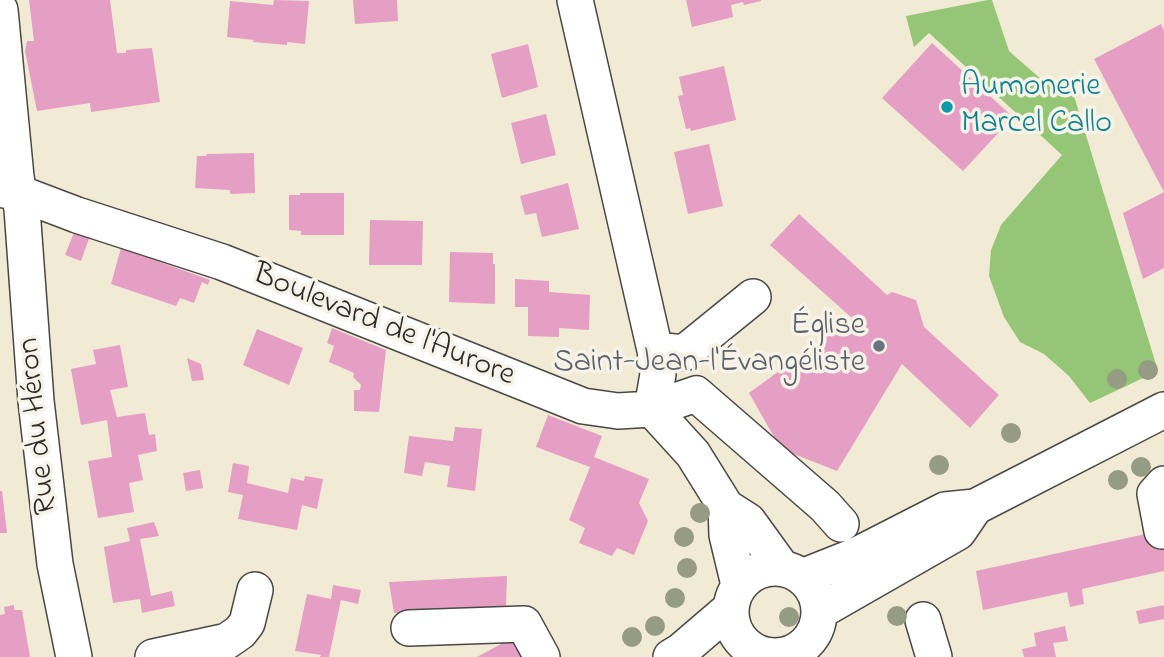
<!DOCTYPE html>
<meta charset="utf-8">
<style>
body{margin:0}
canvas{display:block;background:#f1ead4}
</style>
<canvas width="1164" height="657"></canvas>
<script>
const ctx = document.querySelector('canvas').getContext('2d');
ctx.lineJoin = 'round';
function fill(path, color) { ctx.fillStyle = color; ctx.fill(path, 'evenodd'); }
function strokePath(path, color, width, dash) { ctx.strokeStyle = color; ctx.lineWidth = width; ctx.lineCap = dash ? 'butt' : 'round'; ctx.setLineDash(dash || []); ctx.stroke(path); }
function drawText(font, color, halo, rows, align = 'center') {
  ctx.font = font + ' "Indie Flower",sans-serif'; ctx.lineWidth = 7; ctx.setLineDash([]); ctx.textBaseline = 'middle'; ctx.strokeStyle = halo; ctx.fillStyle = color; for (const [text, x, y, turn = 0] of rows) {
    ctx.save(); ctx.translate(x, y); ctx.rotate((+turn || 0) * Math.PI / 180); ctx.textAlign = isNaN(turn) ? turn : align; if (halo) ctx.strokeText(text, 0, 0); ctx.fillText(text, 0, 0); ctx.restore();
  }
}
fill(new Path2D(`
 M988 0H992L1009 51 1042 80 1054 87 1070 83 1158 371 1090 403 1069 376 1044 354 1020 342 1004 317 989 276 991 250 1001 225 1062 155 929 33 914 47 906 16Z`), '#95c676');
fill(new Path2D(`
 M29 0H110L117 53H126V50L152 48 160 102 91 112 90 103 37 111 25 51 27 41H34Z
 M274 0 309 1 305 44 287 42V45L253 42 254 40 227 37 230 1 273 5Z
 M353 0H397L398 21 355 24Z
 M686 0H761V1L744 5 743 2 731 5 733 17 692 27Z
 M1161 24 1164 31V268L1143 279 1123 213 1164 192 1094 59Z
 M932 43 1013 117 963 171 882 98Z
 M528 44 538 87 502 98 491 54Z
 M724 66 736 120 691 131 690 128 686 129 678 96 683 95 679 77Z
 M546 114 556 155 521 164 511 123Z
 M709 144 723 206 688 214 674 152Z
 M254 153 255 193 230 194V190L195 188 197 156H206L207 154Z
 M568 183 579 229 542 237 536 213 525 215 520 196Z
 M300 193H344V235H301V231L289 230V195H300Z
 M799 214 887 295 892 292 916 300 924 327 999 395 970 428 902 364 837 471 781 449 749 393 852 318 770 245Z
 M370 220 423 221 422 265H369Z
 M75 230 90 236 81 261 65 255Z
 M121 248 210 280 208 285 202 282 194 303 180 298 176 306 111 284Z
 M450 252 493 253V264H495V304L449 302Z
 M515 279 549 281V292L590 295 589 330 559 328V337L528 336V307H515Z
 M332 328 386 350 379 412 354 411V390H360L361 385 353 377 354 373 329 362 334 346 327 343Z
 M257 329 303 348 289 385 243 365Z
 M120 345 128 387 110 390 117 417 145 413 149 435 155 434 157 451 138 455 143 480 129 483 134 512 98 518 88 461 112 457 107 420 81 425 71 369 96 364 93 350Z
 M187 358 201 364 204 380 192 381Z
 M548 415 602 436 594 457 649 479 639 503 648 521 634 555 617 548 612 556 579 543 585 528 569 520 590 467 536 447Z
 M455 427 482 429 475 491 447 487 450 466 425 462 422 476 404 473 409 436 453 441Z
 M233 463 249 466 247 483 288 493 291 478 304 481 305 476 323 479 317 509 302 505 297 530 238 519 243 495 228 492Z
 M200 470 203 488 186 491 183 473Z
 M0 491H2L7 533H0Z
 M154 522 159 536 140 539 151 596 172 591 175 606 142 613 140 599 113 603 104 547 130 541 127 528Z
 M1164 530V571L1082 589 1084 604 1070 607 1067 592 983 610 976 571Z
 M507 576 506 607 394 613 389 582Z
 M333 585 361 590 358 604 341 600 329 657H320L321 655 295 651 307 594 331 599Z
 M14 605V610H22L30 657H0V615L5 614 4 607Z
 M1164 605V619L1139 624 1136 611Z
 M1065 626 1068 641 1053 643 1056 657H1024L1022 649 1036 646 1034 633Z
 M512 638 523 657H477Z`), '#e59fc5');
const minor = new Path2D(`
 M575 0 655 350 658 374 652 409
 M0 10 16 177 22 209 36 401 55 564 74 657
 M0 189 19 193 77 215 222 262 583 406 618 411 652 409 696 394 825 506 841 524
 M655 350 684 353 753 297
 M652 409 693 454 726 507 748 521 782 568
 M726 507 727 535 739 585
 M1162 531 1155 494 1164 484
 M731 612a44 44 0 1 1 88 0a44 44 0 1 1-88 0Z
 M802 577 855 556 945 510 975 507 1164 410
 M820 611 958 532 975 507
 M923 620 934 657
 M409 628 524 624 542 657
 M153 657 227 641 240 632 247 623 255 590
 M671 657 681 651 730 609`);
strokePath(minor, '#494844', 38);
strokePath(minor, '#fff', 35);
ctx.fillStyle = '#969b84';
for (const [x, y] of [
 [1148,370],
 [1117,379],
 [1011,433],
 [939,465],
 [1141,467],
 [1118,480],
 [700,513],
 [684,537],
 [687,568],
 [675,598],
 [897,616],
 [789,617],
 [655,626],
 [632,637]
]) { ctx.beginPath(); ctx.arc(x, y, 10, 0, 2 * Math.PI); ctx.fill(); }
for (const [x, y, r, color] of [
 [947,107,7,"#0f9aa8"],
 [879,346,7,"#6b7280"]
]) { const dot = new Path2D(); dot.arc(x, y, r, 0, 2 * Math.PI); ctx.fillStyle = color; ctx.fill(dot); strokePath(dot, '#f7f3e8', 2.5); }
drawText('32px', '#0d838f', '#f7f3e8', [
 ["Aumonerie",961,89],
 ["Marcel Callo",961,126]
], 'left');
drawText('32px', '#2b2b2b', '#f7f3e8', [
 ["Boulevard de l'Aurore",383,327,22],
 ["Rue du Héron",40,426,-96]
]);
drawText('32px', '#5b616d', '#f7f3e8', [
 ["Église",865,328],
 ["Saint-Jean-l'Évangéliste",865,365]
], 'right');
</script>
